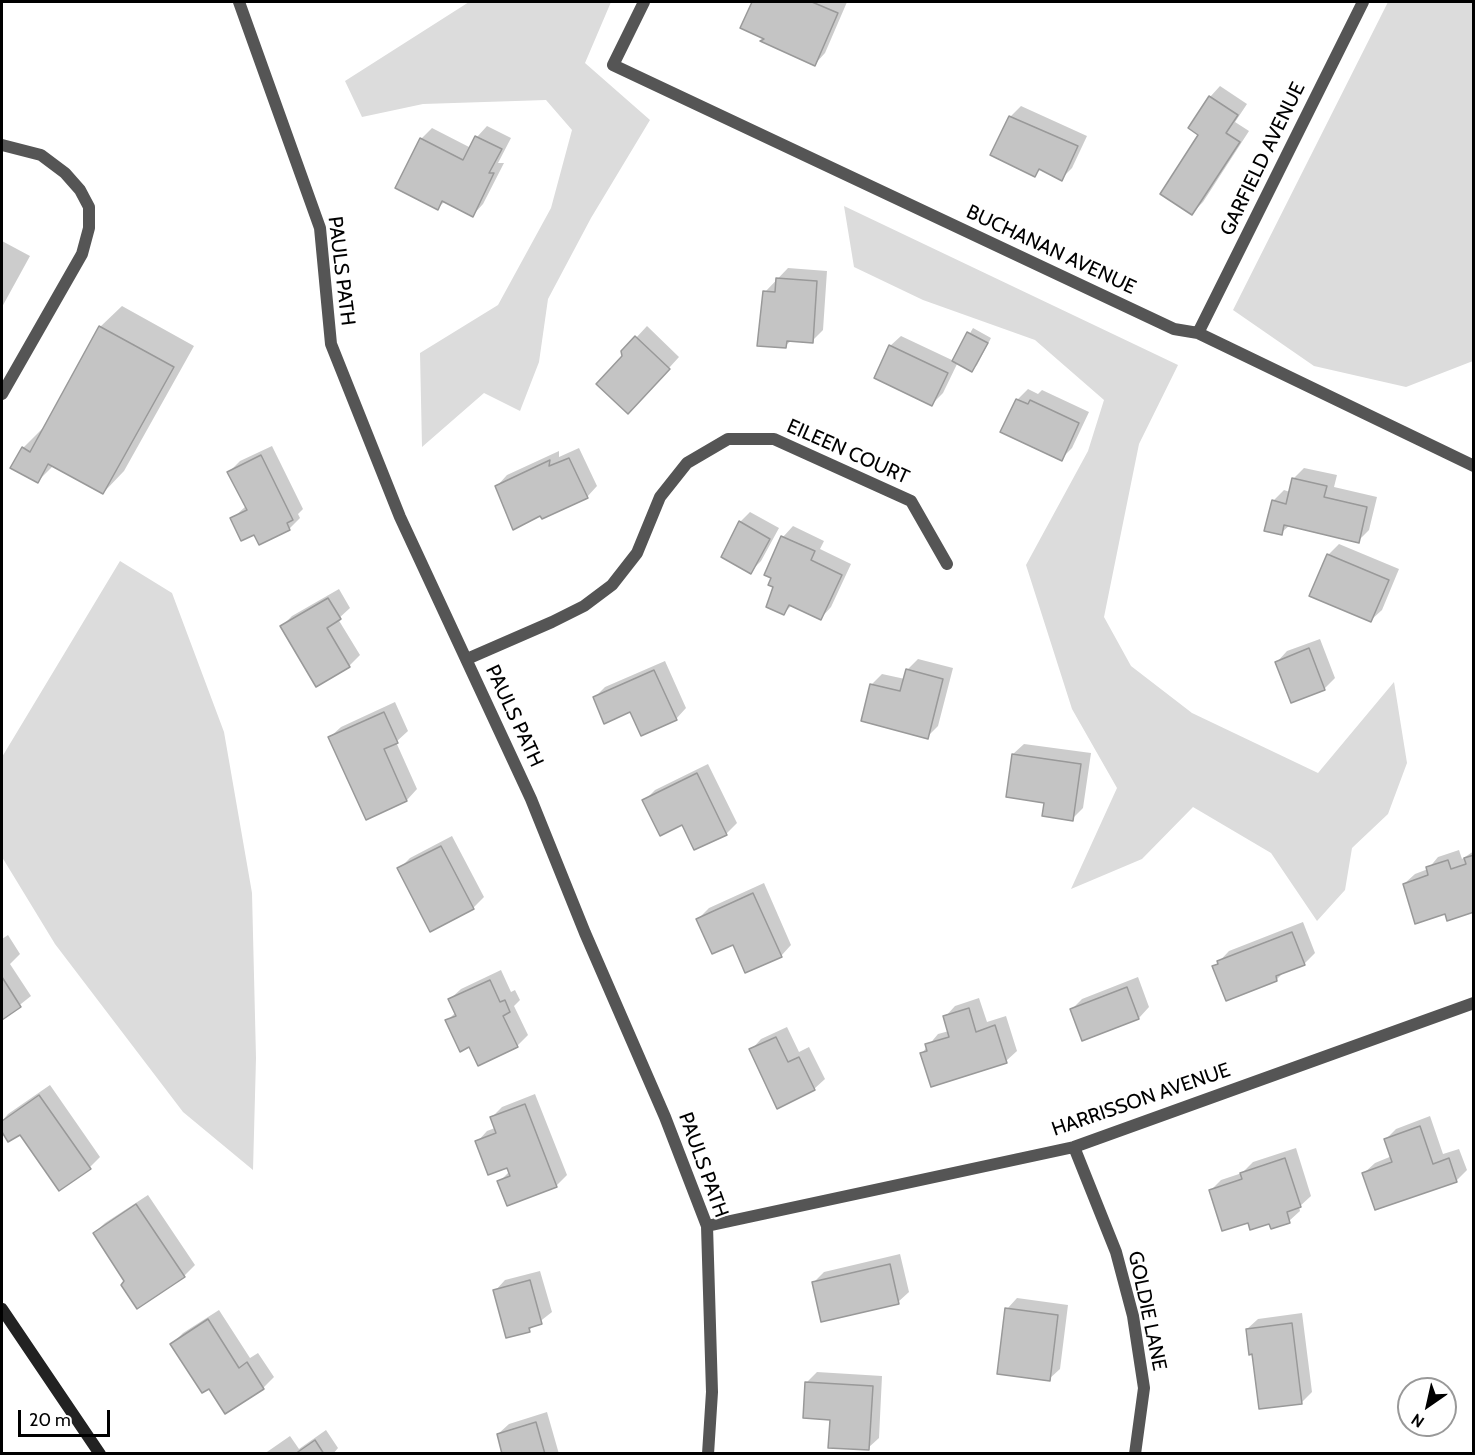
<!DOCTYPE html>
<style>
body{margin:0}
#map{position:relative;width:1475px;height:1455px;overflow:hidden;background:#fff;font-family:Cabin,sans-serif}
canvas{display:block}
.frame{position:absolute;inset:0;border:3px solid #000;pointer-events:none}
.north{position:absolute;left:1397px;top:1377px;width:60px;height:60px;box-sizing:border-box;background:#fff;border:2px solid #999;border-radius:50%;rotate:214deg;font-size:16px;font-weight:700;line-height:24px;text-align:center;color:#000}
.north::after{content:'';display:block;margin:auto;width:21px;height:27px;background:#000;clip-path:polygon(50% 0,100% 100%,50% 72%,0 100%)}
.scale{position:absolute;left:18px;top:1410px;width:92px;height:27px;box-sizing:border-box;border:3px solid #000;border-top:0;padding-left:8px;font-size:18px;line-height:21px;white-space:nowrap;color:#000;-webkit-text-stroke:4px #fff;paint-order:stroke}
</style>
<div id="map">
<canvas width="1475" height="1455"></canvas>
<div class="frame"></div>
<div class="north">N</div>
<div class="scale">20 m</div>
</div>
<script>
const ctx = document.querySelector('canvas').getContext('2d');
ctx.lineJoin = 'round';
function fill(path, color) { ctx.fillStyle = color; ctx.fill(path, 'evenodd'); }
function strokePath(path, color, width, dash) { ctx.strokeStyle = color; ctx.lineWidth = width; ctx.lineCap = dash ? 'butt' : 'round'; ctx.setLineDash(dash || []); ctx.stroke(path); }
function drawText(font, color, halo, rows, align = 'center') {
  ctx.font = font + ' Cabin,sans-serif'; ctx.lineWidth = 4.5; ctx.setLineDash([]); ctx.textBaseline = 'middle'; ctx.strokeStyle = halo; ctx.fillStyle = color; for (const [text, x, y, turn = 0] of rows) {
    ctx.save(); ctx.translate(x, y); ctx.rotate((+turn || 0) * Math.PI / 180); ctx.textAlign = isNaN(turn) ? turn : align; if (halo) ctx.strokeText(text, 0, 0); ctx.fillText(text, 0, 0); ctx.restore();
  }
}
fill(new Path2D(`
 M469 2H611L585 63 650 120 591 218 548 299 539 362 520 411 484 393 422 447 420 353 498 305 551 208 572 130 546 100 423 104 362 117 345 81Z
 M1388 2H1474L1473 361 1406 387 1314 366 1233 310Z
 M844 206 1178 365 1139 444 1104 617 1131 666 1192 713 1318 773 1394 682 1407 763 1388 814 1352 848 1345 890 1317 921 1271 853 1193 807 1142 859 1071 889 1117 788 1072 709 1026 565 1088 451 1104 400 1035 340 923 300 854 267Z
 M120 561 172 593 224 732 252 893 256 1058 253 1170 183 1112 55 944 2 857V757Z`), '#dcdcdc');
fill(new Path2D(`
 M754 2H847L825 53 815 64 742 27Z
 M1220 86 1247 104 1235 122 1249 131 1203 202 1192 213 1200 135 1210 97Z
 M1021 106 1087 136 1072 168 1061 179 1041 169 1034 175 1010 117Z
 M487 126 511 138 498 163H504L483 204 473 215 445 201 438 208 421 139 432 128 471 148 477 137Z
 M2 241 30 256 2 307Z
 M788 268 827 271 823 330 812 341 792 340 785 346 758 344 765 292Z
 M122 306 194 346 124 471 103 493 54 465 37 482 23 448 44 427 100 327Z
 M647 326 679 357 639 401 623 352Z
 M973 328 991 338 977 365 972 370 958 362 943 393 932 404 890 346 901 336 954 361Z
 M1028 389 1038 394 1042 390 1089 412 1072 448 1061 459 1017 400Z
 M272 446 303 509 298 514 300 518 289 529 255 533 232 519 246 506 229 472 240 461Z
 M579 448 597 486 587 497 497 486 507 475 559 451V457Z
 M1304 468 1337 475 1334 487 1377 497 1369 530 1358 541 1290 525 1281 533 1273 501 1284 490 1290 492 1294 478Z
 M750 512 779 528 761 561 750 572 740 522Z
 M793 526 824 541 820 549 851 564 831 607 821 618 792 605 784 613 774 587 783 537Z
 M1339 544 1399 569 1382 610 1371 620 1328 555Z
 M339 589 350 608 338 619 360 655 349 666 282 626 292 616Z
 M1320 639 1335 678 1324 689 1277 662 1287 651Z
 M918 659 953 668 938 726 927 737 863 720 872 684 882 674 905 679 907 670Z
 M665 661 686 708 676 719 631 710 594 698 605 687Z
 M395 702 408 731 396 742 417 789 407 800 367 818 330 737 341 727Z
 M1024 744 1091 753 1083 808 1072 819 1013 754Z
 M708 764 737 823 726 834 682 823 644 801 655 790Z
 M452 836 484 897 473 908 399 869 410 858Z
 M1459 850 1462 859 1474 851V911L1446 912 1404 884 1415 874 1428 869 1438 857Z
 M764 883 791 945 781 956 734 943 698 919 709 908Z
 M1303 922 1315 953 1304 964 1285 971 1276 980 1214 967 1229 951Z
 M8 935 20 954 10 964 31 996 2 1019V939Z
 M501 970 511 992 515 990 520 1000 514 1006 528 1035 517 1046 470 1045 447 1021 456 1012 450 999 461 989Z
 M1138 977 1149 1007 1139 1018 1083 1039 1072 1009 1082 999Z
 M979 998 987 1022 1006 1016 1017 1051 1006 1061 922 1053 938 1034 949 1031 945 1017 955 1006Z
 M787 1027 799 1052 809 1047 825 1079 814 1089 751 1050 761 1039Z
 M50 1085 100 1157 90 1167 20 1132 9 1140 2 1130V1121L8 1114Z
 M535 1094 567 1175 556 1186 499 1182 510 1171 508 1166 477 1142 487 1131 495 1128 491 1118 502 1107Z
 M1430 1116 1443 1154 1459 1149 1467 1170 1456 1181 1364 1173 1375 1163 1392 1156 1386 1139 1396 1129Z
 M1296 1148 1311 1196 1299 1207 1300 1211 1289 1221H1249L1211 1190 1221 1180 1242 1173 1253 1162Z
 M148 1195 195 1265 184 1276 126 1282 94 1233 105 1223Z
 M900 1254 909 1292 898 1302 813 1283 824 1272Z
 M540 1271 552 1312 529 1330 495 1291 505 1280Z
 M1017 1298 1068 1305 1060 1369 1049 1379 1007 1309Z
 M219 1310 250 1358 258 1353 274 1377 263 1388 226 1412 210 1387 172 1344 183 1333Z
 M1302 1313 1312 1392 1301 1403 1254 1353 1247 1329 1258 1319Z
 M817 1372 882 1376 879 1438 868 1448 831 1418 806 1383Z
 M547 1412 559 1454H504L498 1434 509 1424Z
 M326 1430 338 1448 333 1454H264L290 1436 299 1449Z`), '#0003');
const building = new Path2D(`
 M752 2H812L838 13 815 66 760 41 764 39 740 28Z
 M1209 96 1238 115 1226 133 1240 142 1192 215 1160 194 1198 135 1188 128Z
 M1009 116 1078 146 1062 181 1039 169 1035 177 990 155Z
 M475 136 502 149 489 173H494L473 217 442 201 438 210 395 188 420 138 463 160Z
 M776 278 817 281 813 343 787 341 786 348 757 346 763 291 775 292Z
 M99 326 174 367 103 494 48 464 38 483 10 468 22 447 30 452Z
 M967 332 988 343 972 372 952 361Z
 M635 336 670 369 628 414 596 384 622 356 621 351Z
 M889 345 948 373 932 406 874 378Z
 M1016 399 1028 404 1030 400 1079 423 1062 461 1000 432Z
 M261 455 293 520 287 523 290 530 259 545 254 535 241 541 230 518 247 510 227 472Z
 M569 458 588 498 542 519 540 516 513 530 495 486 550 460 549 466Z
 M1292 478 1327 486 1324 497 1367 507 1359 543 1284 525 1282 535 1264 531 1272 500 1286 504Z
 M739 521 770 539 751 574 721 557Z
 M781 536 815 551 811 560 842 575 821 620 789 605 784 615 766 607 773 587 768 585 771 578 764 575Z
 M1327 554 1389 580 1371 622 1309 596Z
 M328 598 341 619 327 628 350 667 316 687 280 626Z
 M1309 648 1325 690 1291 703 1275 662Z
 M906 669 943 679 928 739 861 721 870 684 900 691Z
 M654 670 677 720 641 736 630 712 604 724 593 697Z
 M384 712 398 743 384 749 407 801 366 820 328 737Z
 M1012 754 1081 764 1073 821 1042 816 1044 803 1006 797Z
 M697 773 727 835 694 850 682 825 660 836 642 800Z
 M441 846 474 909 430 932 397 868Z
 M1474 855V912L1447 921 1445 914 1415 924 1403 884 1428 875 1426 867 1448 860 1451 869 1466 864 1464 858Z
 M753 893 782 957 745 973 733 945 712 954 696 919Z
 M1292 932 1305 965 1276 976 1277 981 1226 1001 1212 966 1218 964 1217 961Z
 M2 977 21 1007 2 1020Z
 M490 980 500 1002 505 1000 510 1012 503 1016 518 1047 478 1066 469 1047 460 1052 445 1020 456 1016 448 999Z
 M1127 987 1139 1019 1082 1041 1070 1009Z
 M969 1008 976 1032 995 1025 1007 1063 931 1087 920 1053 927 1051 925 1044 949 1037 943 1016Z
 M776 1037 788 1062 799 1057 815 1090 777 1109 749 1049Z
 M39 1095 91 1169 59 1191 20 1135 8 1142 2 1132V1121Z
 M525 1104 557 1187 507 1206 497 1181 510 1176 507 1168 488 1175 475 1141 496 1133 490 1117Z
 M1420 1126 1433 1164 1449 1158 1457 1182 1375 1210 1362 1173 1392 1162 1384 1139Z
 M1285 1158 1301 1207 1287 1212 1290 1223 1271 1229 1269 1224 1250 1230 1248 1223 1222 1231 1209 1190 1242 1179 1240 1173Z
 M136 1204 185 1277 137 1309 121 1285 124 1281 93 1233Z
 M890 1264 899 1304 821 1322 812 1282Z
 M530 1280 542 1324 529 1328 530 1332 506 1338 493 1290Z
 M1005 1308 1058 1315 1050 1381 997 1374Z
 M208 1319 239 1368 247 1362 264 1389 225 1414 209 1389 202 1393 170 1344Z
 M1292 1323 1302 1404 1259 1409 1252 1354 1249 1355 1246 1329Z
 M805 1382 873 1386 869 1450 828 1448 830 1420 803 1418Z
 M536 1422 545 1454H502L497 1434Z
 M315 1440 324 1454H295Z`);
fill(building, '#c4c4c4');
strokePath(building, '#999', 1.5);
strokePath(new Path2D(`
 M2 145 41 155 65 173 80 190 89 207V228L82 254 2 394`), '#555', 12);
strokePath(new Path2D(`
 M239 2 320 228 331 344 400 517 531 799 585 933 665 1117 707 1226 712 1392 708 1454
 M644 2 613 65 1174 329 1198 333 1474 466
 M1198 333 1363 2
 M467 659 552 622 584 606 612 585 637 553 660 497 687 463 728 439H774L911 501 947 564
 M1074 1147 1116 1252 1133 1316 1144 1388 1135 1454
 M707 1226 1074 1147 1474 1003`), '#555', 12);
strokePath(new Path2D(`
 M2 1309 100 1454`), '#222', 12);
drawText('20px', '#000', '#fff', [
 ["GARFIELD AVENUE",1263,159,-64],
 ["BUCHANAN AVENUE",1051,250,25],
 ["PAULS PATH",341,271,83],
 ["EILEEN COURT",848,452,24],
 ["PAULS PATH",514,716,65],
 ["HARRISSON AVENUE",1141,1100,-19],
 ["PAULS PATH",703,1165,70],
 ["GOLDIE LANE",1147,1311,78]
]);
</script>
